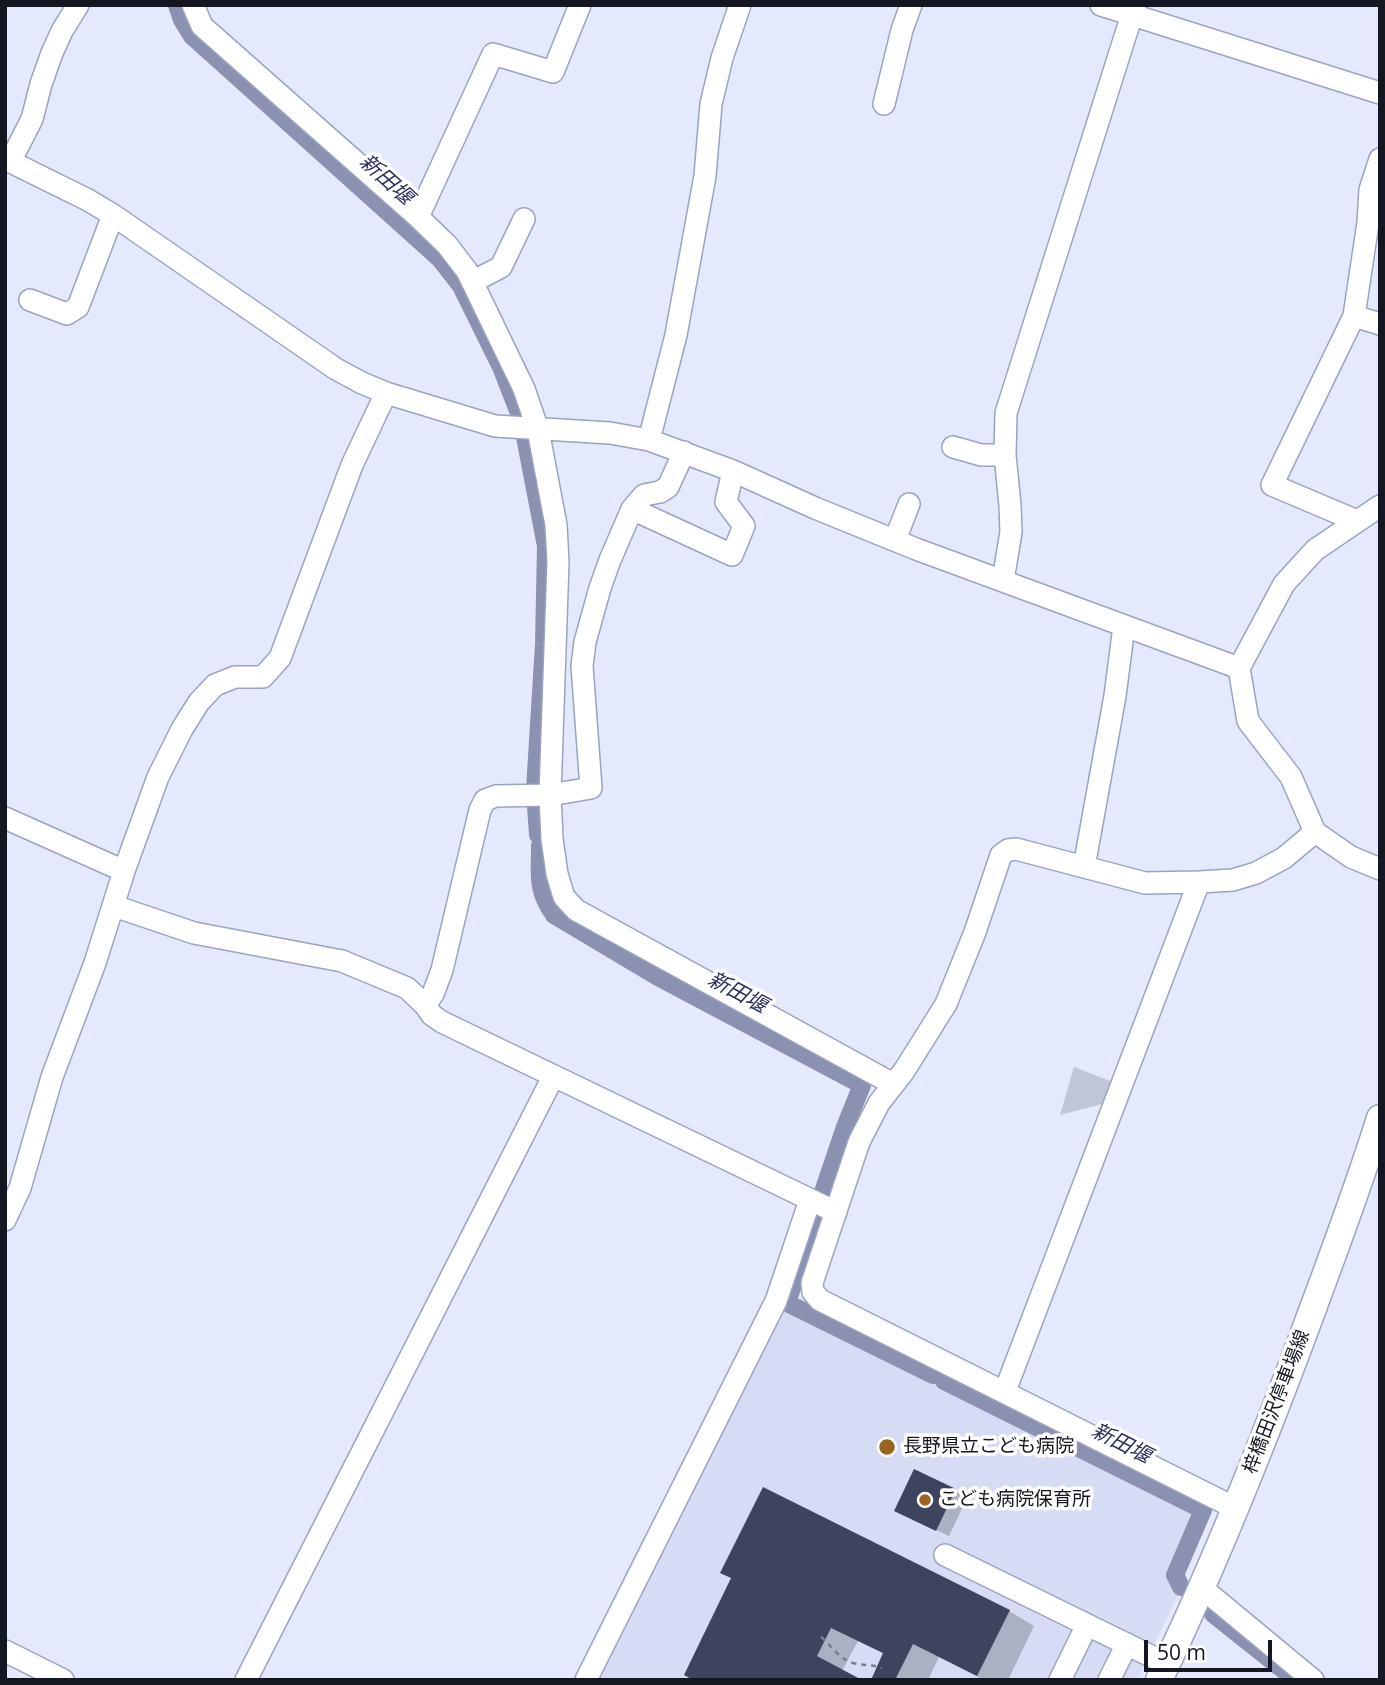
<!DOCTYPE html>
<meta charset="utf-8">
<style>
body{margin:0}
#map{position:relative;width:1385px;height:1685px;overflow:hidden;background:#e4e9fd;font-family:"Open Sans",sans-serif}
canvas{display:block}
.frame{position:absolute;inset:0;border:7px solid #141722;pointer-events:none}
.scale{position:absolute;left:1144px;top:1640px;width:128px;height:32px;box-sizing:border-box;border:4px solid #141722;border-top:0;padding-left:9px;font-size:21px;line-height:24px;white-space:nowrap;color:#141722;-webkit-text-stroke:5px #fff;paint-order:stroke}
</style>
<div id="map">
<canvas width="1385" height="1685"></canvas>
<div class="frame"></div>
<div class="scale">50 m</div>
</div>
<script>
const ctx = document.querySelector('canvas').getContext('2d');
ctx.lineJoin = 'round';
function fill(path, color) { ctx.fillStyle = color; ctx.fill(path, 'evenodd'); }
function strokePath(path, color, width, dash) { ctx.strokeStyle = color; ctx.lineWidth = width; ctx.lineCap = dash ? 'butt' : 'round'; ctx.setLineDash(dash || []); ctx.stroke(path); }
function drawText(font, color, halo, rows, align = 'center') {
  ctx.font = font + ' "Open Sans","Noto Sans JP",sans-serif'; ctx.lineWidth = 7; ctx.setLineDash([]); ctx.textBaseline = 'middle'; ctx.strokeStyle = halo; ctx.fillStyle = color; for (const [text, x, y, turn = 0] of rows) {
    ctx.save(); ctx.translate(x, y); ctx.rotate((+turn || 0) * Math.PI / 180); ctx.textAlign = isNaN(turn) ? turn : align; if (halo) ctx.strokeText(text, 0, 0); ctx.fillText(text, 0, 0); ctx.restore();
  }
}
fill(new Path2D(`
 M781 1305 1191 1510 1196 1515 1170 1581 1179 1593 1137 1680H592Z`), '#d6dcf4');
fill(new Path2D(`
 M1074 1067 1115 1083 1106 1103 1060 1115Z`), '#c0c5da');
fill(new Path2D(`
 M955 1491 967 1498 949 1536 908 1517Z
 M733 1578 1009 1611 1034 1626 1008 1680H984L939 1657 928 1680H873L885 1654 858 1641 842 1671 695 1680Z`), '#0003');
strokePath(new Path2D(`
 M177 5 182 20 192 36 440 259 461 286 501 367 522 421
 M525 437 546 546 544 644 535 789
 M536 806 538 835
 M540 846C540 875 536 890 554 915L658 977 862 1085 845 1127 822 1195
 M815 1218 787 1303 933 1375
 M944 1381 1203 1510 1175 1575 1181 1587
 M1213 1614 1296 1680`), '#8b92b1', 18);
fill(new Path2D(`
 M914 1469 956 1489 936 1531 894 1511Z
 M763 1487 1010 1610 977 1676 913 1644 895 1680H871L883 1653 831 1628 817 1656 862 1680H693L684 1675 731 1578 720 1573Z`), '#3f445e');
const minor = new Path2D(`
 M193 5 202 26 418 217 447 245 467 271 524 389 538 430 556 525 558 562 550 795 552 839 557 874 564 897 576 910 893 1084
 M1101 5 1380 93
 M884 104 902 30 911 5
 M5 159 88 200 113 215 336 369 362 383 386 393 495 426 610 433 649 440 733 471 815 508 916 549 1239 668
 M1380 159 1370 190 1368 223 1354 316 1380 324
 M10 162 32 119 41 84 52 53 62 31 78 5
 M418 217 493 54 553 72 580 5
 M472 282 501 267 524 219
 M30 300 67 314 78 307 113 215
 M1354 316 1272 485 1357 521
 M649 440 676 335 705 176 711 104 722 58 740 5
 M953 447 981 455H1005
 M1380 506 1315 550 1284 584 1239 668 1248 721 1291 777 1315 832 1351 857 1380 869
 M632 509 732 555 744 526 726 502 733 471
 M895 540 909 504
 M1003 580 1011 532 1010 505 1005 455 1006 413 1135 5
 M5 818 124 871
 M1084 867 1115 696 1124 626
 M114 906 194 933 342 961 407 988 425 1005 432 1015 442 1022 836 1212
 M425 1005 433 994 442 970 480 810 485 800 496 796 550 795 591 788 582 666 585 642 600 588 610 560 632 509 644 495 660 492 668 487 684 452
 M5 1220 20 1188 52 1077 95 963 124 871 158 777 182 729 199 702 215 685 235 677H263L280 658 352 465 386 393
 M1005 1391 1199 882
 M1235 1508 820 1300 813 1292 812 1283 859 1142 879 1103 904 1071 946 1004 975 932 1001 855 1008 850 1016 849 1145 883 1199 882 1233 880 1256 873 1284 858 1315 832
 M945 1555 1167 1664
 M1202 1588 1313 1680
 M5 1651 63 1680
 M246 1680 553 1077
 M586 1680 776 1301 810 1200
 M1060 1680 1087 1625
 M1109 1680 1127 1644`);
const major = new Path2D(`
 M1159 1680C1213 1568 1259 1453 1302 1338 1329 1265 1357 1192 1380 1118`);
strokePath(minor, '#9ba3c1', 24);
strokePath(major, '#9ba3c1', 29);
strokePath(new Path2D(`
 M821 1637C832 1646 839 1659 853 1663 863 1666 872 1664 882 1668`), '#797d8c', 2.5, [5, 5]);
strokePath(minor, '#fff', 21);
strokePath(major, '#fff', 26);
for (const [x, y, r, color] of [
 [887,1447,9,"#9c6220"],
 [925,1500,7,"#9c6220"]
]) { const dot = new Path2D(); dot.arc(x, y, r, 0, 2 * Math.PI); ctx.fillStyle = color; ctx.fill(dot); strokePath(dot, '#fff', 2.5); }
drawText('19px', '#141722', '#fff', [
 ["梓橋田沢停車場線",1277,1402,-69]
]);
drawText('19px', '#141722', '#fff', [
 ["長野県立こども病院",903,1447],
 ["こども病院保育所",939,1500]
], 'left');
drawText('italic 21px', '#2a305c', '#fff', [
 ["新田堰",386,180,42],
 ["新田堰",737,993,28],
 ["新田堰",1121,1444,27]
]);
</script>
